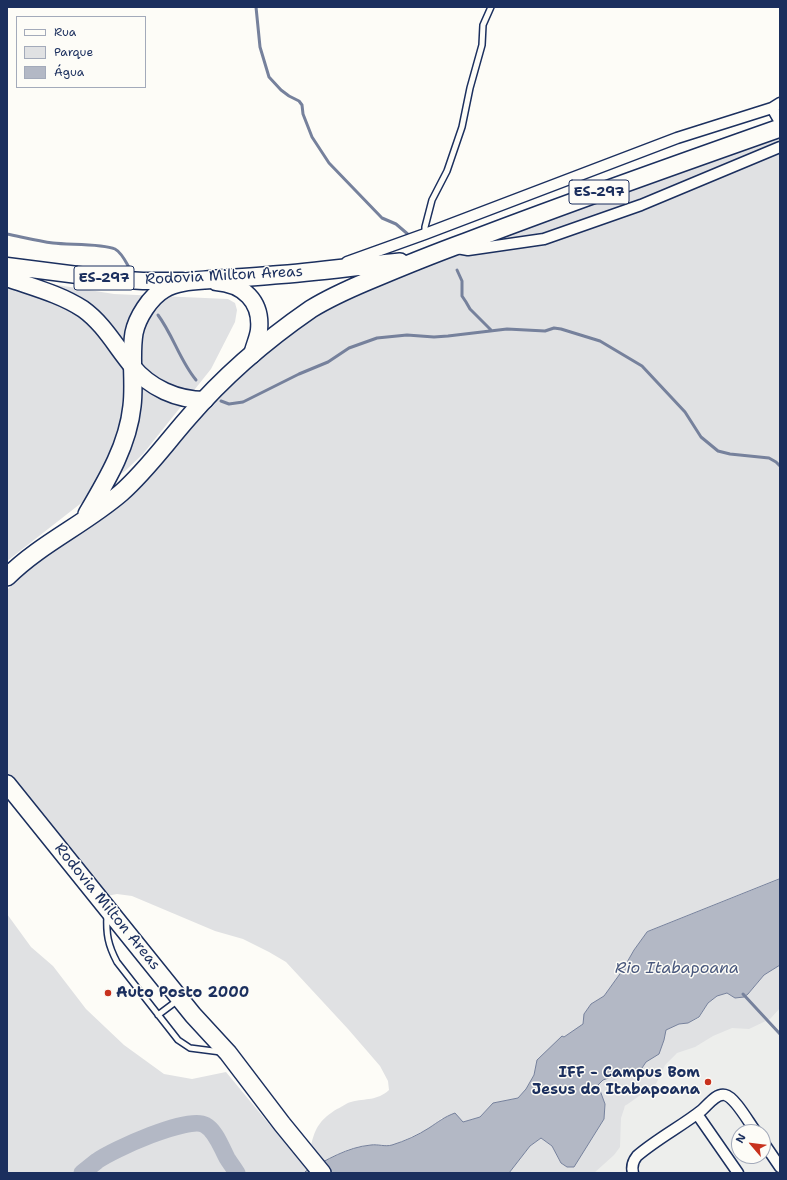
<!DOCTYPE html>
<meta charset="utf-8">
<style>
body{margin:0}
#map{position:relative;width:787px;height:1180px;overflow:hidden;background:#fdfcf7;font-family:"Shantell Sans",sans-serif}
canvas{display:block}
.frame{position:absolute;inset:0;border:8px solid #1b2f5e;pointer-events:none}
.legend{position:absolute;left:16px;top:16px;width:130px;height:72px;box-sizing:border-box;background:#fdfcf7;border:1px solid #a3aaba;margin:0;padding:5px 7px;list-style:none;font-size:12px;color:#1b2f5e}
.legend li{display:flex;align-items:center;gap:8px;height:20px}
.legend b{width:20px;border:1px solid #a3aaba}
.north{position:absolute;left:731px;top:1124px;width:40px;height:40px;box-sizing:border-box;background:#fdfcf7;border:1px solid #a3aaba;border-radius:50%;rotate:298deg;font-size:11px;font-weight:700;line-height:16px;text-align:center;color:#1b2f5e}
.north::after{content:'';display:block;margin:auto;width:14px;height:18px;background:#c8321e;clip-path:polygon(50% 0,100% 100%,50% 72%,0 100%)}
</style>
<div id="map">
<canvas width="787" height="1180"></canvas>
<div class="frame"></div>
<ul class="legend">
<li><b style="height:5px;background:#fdfcf7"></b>Rua</li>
<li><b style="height:11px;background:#e0e1e3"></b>Parque</li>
<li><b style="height:11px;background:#b3b8c5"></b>Água</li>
</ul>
<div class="north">N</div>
</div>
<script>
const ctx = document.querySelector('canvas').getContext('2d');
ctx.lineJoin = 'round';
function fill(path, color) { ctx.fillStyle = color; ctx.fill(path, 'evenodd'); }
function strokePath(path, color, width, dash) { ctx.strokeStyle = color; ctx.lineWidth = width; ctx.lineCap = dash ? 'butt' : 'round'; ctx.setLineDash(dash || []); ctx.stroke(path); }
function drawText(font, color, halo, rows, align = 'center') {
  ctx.font = font + ' "Shantell Sans",sans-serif'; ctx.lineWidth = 3; ctx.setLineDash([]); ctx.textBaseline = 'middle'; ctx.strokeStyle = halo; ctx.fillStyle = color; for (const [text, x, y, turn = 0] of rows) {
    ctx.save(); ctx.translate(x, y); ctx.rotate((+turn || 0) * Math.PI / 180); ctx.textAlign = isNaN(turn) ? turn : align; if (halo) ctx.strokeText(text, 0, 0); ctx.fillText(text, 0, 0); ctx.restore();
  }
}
fill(new Path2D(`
 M780 983V1173H528L561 1171 608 1126 685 1037ZM739 1132H763V1156H739Z`), '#edeeec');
fill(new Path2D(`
 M780 137V879L647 932 634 950 622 971 604 996 591 1004 584 1014V1024L564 1037 538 1060 534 1075 526 1089 518 1098 493 1103 480 1117 463 1122 442 1118 428 1129 392 1146C385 1147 379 1144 372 1145 355 1145 339 1153 324 1161L311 1146C315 1127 321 1119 337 1109 342 1107 346 1103 351 1102 366 1098 377 1101 389 1090L388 1081 380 1066 348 1029 286 962 269 952 243 939 215 931 132 896 117 894 107 896 7 773V590L34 563 204 412 255 357 331 302 575 210Z
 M7 277 114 294 228 299 235 303 237 310 235 322 211 369 143 454 125 471 98 490 7 561Z
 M7 914 31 947 53 966 86 1009 124 1045 164 1074 192 1079 226 1072 307 1170 304 1173H7Z
 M780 965V1008L770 1019 749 1029 732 1028 713 1036 695 1047 677 1053 665 1065 656 1084 625 1106 621 1118 620 1147 614 1155 594 1173H509L530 1146 541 1138 552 1146 561 1163 567 1167H574L604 1119 605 1104 598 1085 603 1080 617 1075 629 1077 638 1074 646 1062 659 1053 664 1040 665 1030 679 1024 688 1023 699 1018 708 1003 717 996 727 993 735 998 748 994 764 975Z`), '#e0e1e3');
const water = new Path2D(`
 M780 879V965L764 975 748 994 744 997 735 998 727 993 717 996 708 1003 699 1017 688 1023 679 1024 666 1030 664 1040 659 1054 646 1062 638 1074 629 1077 617 1075 603 1080 598 1085 605 1104 604 1119 574 1167H567L561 1163 552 1146 541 1138 530 1146 509 1173H304L306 1171C327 1160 347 1147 371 1145 378 1144 385 1147 392 1145 405 1141 418 1135 429 1128 438 1122 444 1117 455 1113L463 1122 480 1117 493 1103 518 1098 526 1089 534 1075 537 1060 562 1036 564 1037 583 1024 584 1014 591 1004 604 996 622 971 634 950 647 932Z`);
fill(water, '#b3b8c5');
strokePath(water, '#76819c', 1);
strokePath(new Path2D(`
 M256 7 260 47 269 77 281 90 289 96 299 101 302 105 303 114 312 137 329 163 382 218 396 224 410 236
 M7 234C22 237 38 241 53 243 68 245 102 243 115 249 123 253 128 267 133 274
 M457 270 462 281V296L466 302 470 309 491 330
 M158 315C173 335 180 361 196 380
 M221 401 229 404 243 402 299 374 328 362 349 348 377 338 407 335 434 337 448 336 507 329 545 331 554 328 561 329 600 341 642 366 685 412 701 437 718 451 730 454 769 458 776 462 780 466
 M743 994 780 1034`), '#76819c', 3);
strokePath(new Path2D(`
 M82 1173C87 1169 92 1165 97 1161 112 1150 189 1115 205 1125 216 1131 221 1147 227 1158 230 1163 234 1168 237 1173`), '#b3b8c5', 17);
const service = new Path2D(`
 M425 234V227L432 200 447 171 462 127 470 88 482 45 483 25 491 7
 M107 915C106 934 108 945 117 962L178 1040 190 1048 221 1052
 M158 1015 178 1000`);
const minor = new Path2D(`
 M772 108 780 122
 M457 248 468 250 544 239 641 205 780 147
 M347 262 425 234 677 138 772 108 780 103
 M697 1114 738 1173
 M763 1142 780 1167
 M633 1173C631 1166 633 1161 637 1156 658 1138 682 1126 702 1110 708 1105 716 1093 725 1095 735 1097 749 1123 756 1132`);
const primary = new Path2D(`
 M7 266 109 279 143 281H183
 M7 278C32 287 60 294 83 309 104 324 116 347 132 366 150 388 177 400 205 400
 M216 282C243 284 262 301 259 330 258 338 254 346 252 355`);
const trunk = new Path2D(`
 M87 514C107 480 128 445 132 406 135 382 130 357 134 333 137 318 150 297 164 289 179 280 200 281 217 279 236 278 255 277 274 275 316 272 358 266 400 262
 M7 577C40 544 85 524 121 493 146 471 166 443 188 418 223 377 266 340 311 309 329 298 349 289 368 281 401 267 433 254 466 242 570 202 675 165 780 128
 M7 784 193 1015 228 1053 282 1124 322 1173`);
strokePath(service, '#1b2f5e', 8);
strokePath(minor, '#1b2f5e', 13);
strokePath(primary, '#1b2f5e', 19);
strokePath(trunk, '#1b2f5e', 20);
strokePath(service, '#fdfcf7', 5);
strokePath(minor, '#fdfcf7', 10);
strokePath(primary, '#fdfcf7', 16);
strokePath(trunk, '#fdfcf7', 17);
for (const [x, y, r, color] of [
 [108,993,4,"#c8321e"],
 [708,1082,4,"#c8321e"]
]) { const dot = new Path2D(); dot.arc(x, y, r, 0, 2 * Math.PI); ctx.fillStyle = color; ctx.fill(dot); strokePath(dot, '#fdfcf7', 1.5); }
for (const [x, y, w] of [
 [599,192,60],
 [104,278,60]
]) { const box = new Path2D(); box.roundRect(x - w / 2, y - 12, w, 24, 3); ctx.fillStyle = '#fdfcf7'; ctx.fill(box); strokePath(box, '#1b2f5e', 1); }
drawText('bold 14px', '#1b2f5e', null, [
 ["ES-297",599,192],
 ["ES-297",104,278]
]);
drawText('15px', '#1b2f5e', '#fdfcf7', [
 ["Rodovia Milton Areas",224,276,-3],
 ["Rodovia Milton Areas",107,907,51]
]);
drawText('bold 15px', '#1b2f5e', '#fdfcf7', [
 ["Auto Posto 2000",116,993],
 ["IFF - Campus Bom",700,1073,"right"],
 ["Jesus do Itabapoana",700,1090,"right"]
], 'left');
drawText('italic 16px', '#49587d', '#fdfcf7', [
 ["Rio Itabapoana",677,969]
]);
</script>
